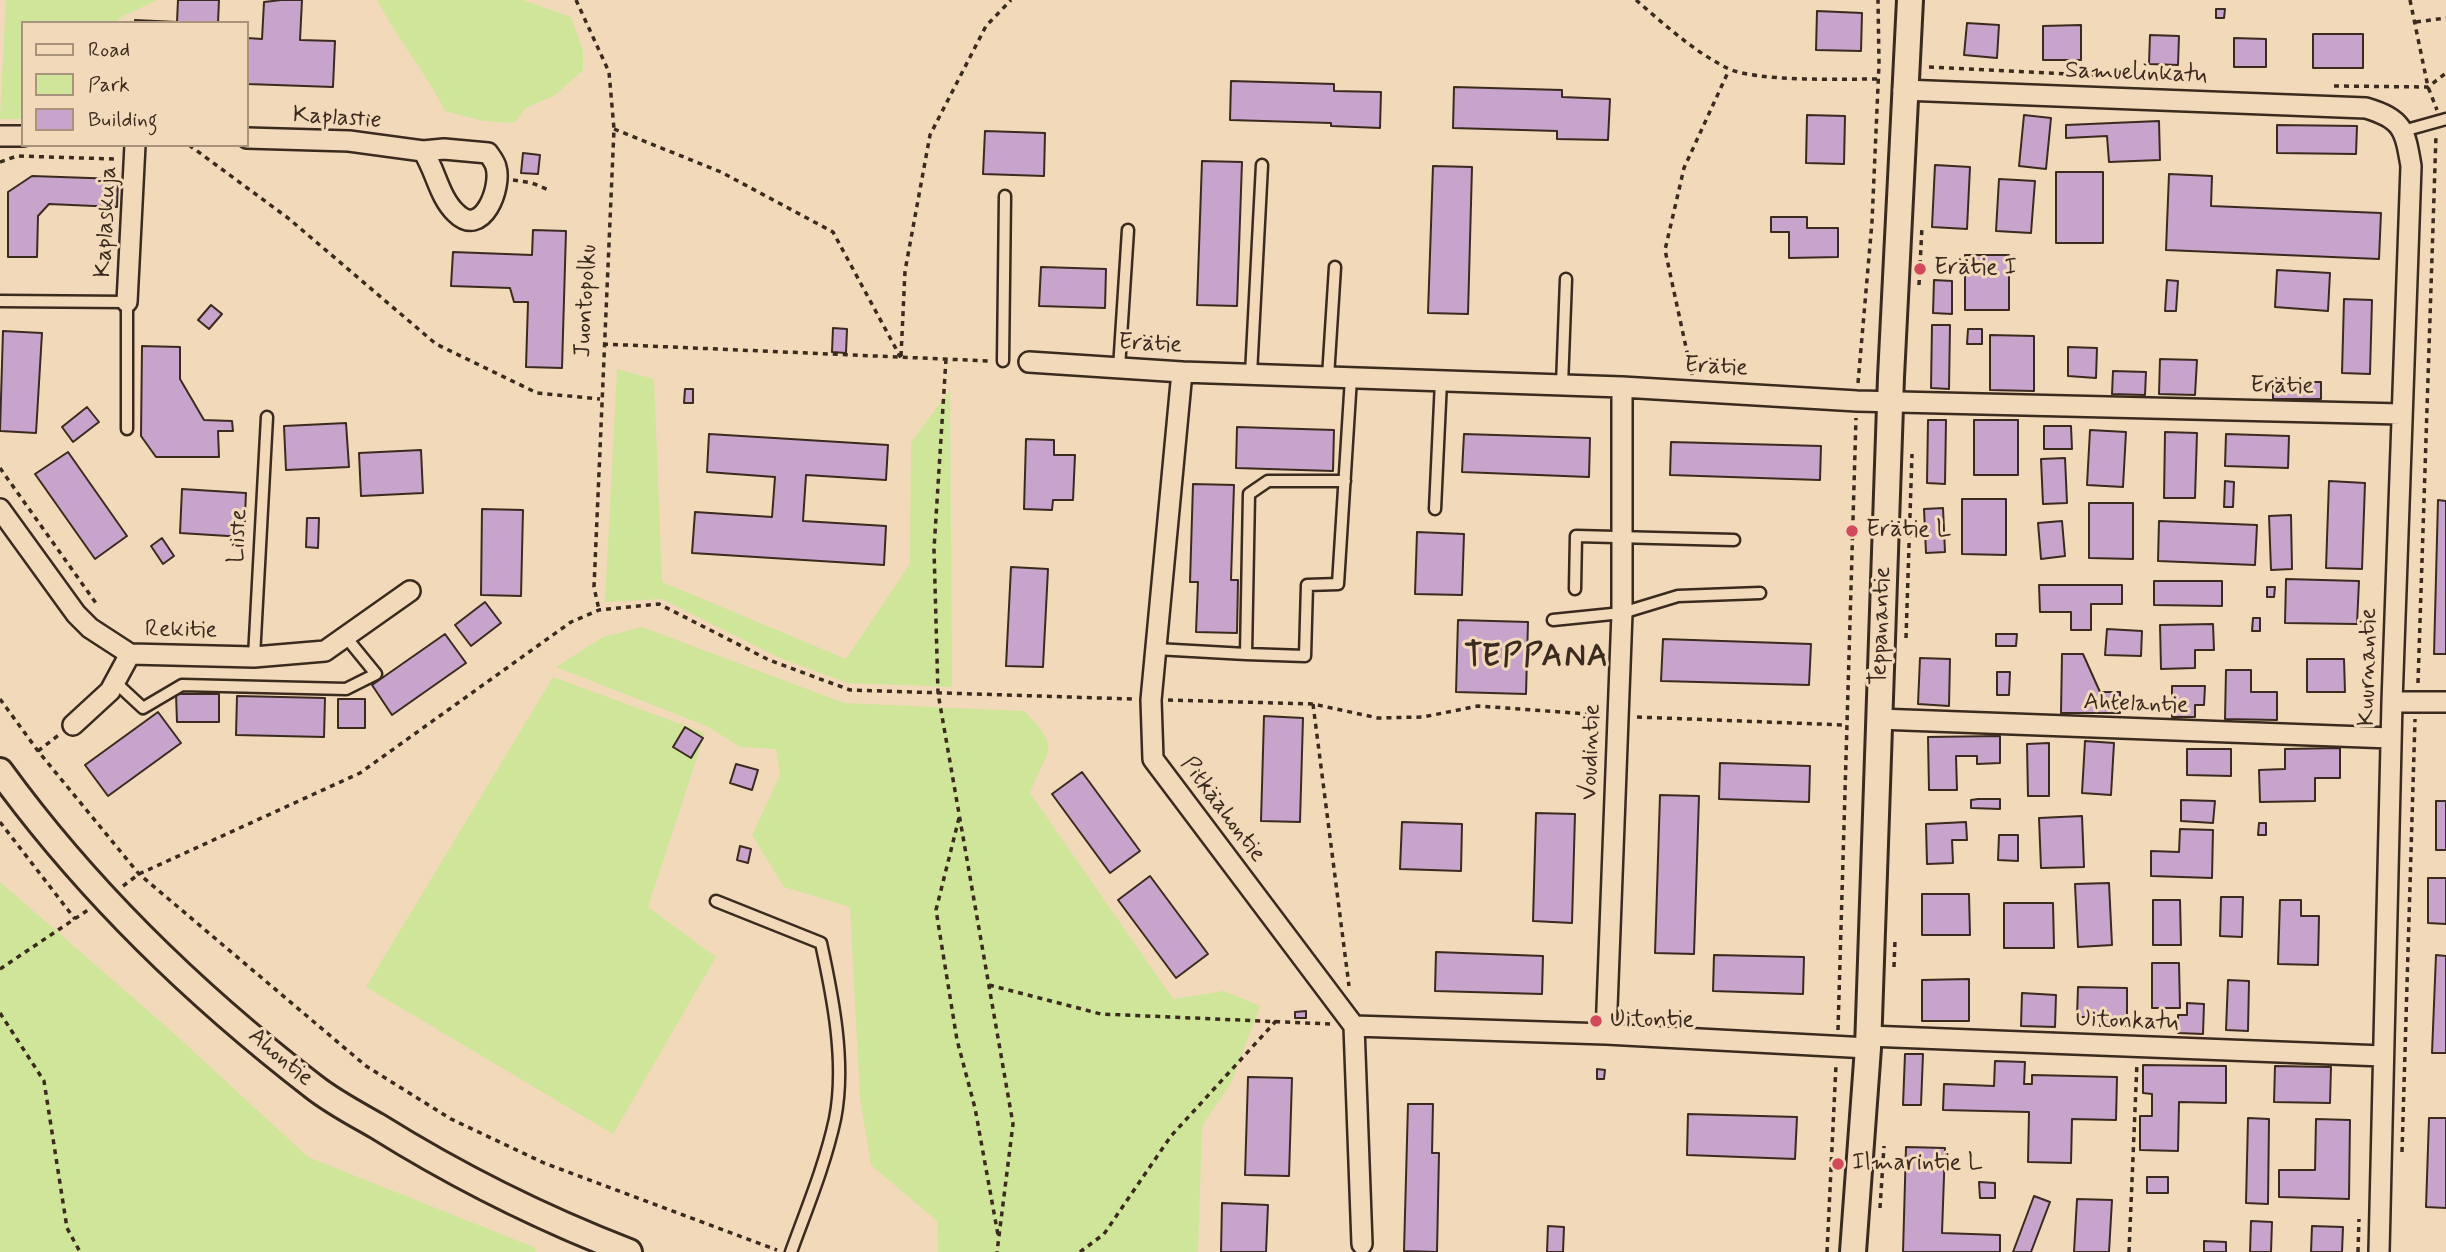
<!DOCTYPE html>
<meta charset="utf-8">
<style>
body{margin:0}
#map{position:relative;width:2446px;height:1252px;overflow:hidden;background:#f2d9ba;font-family:Mynerve,sans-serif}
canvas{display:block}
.legend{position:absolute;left:21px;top:21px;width:228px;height:126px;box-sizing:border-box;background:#f2d9ba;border:2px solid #a9937c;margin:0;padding:9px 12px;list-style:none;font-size:21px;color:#3b2a1e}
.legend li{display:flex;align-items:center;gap:14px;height:35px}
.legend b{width:35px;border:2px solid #a9937c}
</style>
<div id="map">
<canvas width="2446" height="1252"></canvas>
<ul class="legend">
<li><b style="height:9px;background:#f2d9ba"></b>Road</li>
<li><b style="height:19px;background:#cee59a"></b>Park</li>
<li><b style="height:19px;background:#c8a3cb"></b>Building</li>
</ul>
</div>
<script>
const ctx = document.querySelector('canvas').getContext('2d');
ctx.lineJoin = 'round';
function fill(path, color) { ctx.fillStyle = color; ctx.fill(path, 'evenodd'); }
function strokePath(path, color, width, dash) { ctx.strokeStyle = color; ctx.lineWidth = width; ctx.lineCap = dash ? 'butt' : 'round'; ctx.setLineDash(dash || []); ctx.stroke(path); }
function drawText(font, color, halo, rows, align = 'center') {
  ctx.font = font + ' Mynerve,sans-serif'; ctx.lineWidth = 6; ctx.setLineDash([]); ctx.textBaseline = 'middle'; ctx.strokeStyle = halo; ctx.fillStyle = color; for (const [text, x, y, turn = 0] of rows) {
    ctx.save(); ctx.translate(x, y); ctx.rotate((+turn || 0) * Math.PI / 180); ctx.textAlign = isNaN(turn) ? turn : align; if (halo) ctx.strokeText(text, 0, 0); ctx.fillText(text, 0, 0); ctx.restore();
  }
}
fill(new Path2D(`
 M6 0H157L119 18 118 23H23V119H0Z
 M377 0H523L571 17 583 51V70L555 95 526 108 514 123 483 121 445 111C426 72 397 39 377 0Z
 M617 369 654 379 662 582 846 659 910 564 911 442 950 390 952 687 848 683 780 658 662 599 605 602Z
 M642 627 844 703 1024 711C1062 749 1048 748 1030 793L1173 999 1224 991 1260 1006 1231 1083 1202 1126 1198 1252H938L937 1221 871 1165 860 1098 850 907 784 887 752 835 780 775 776 749 740 747 709 727 556 667 603 637Z
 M553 677 705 733 648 907 716 957 613 1134 366 987Z
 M0 882 168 1028 308 1157 536 1248 535 1252H0Z`), '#cee59a');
const building = new Path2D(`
 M178 0H219L218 23H135V20L177 22Z
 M281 0H302L300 40 335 41 333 87 247 84V38L262 39 264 2Z
 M2216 9H2225L2224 18H2216Z
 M1817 11 1862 13 1861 51 1816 50Z
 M1967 23 1999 25 1997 58 1964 55Z
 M2081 25V60H2043V26Z
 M2313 34H2363V68H2313Z
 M2150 35 2179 36 2178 65 2149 64Z
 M2234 38 2266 39V67H2234Z
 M1231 81 1334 84V91L1381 92 1380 128 1331 126V123L1230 120Z
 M1454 87 1562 90V97L1610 99 1608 140 1557 139V131L1453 128Z
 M1807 115 1845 116 1844 164 1806 163Z
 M2024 115 2051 118 2046 169 2019 166Z
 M2159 121 2160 160 2109 162 2107 136 2066 138V125Z
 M2277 125 2357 126 2356 154 2277 153Z
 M985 131 1045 133 1044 176 983 174Z
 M523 153 540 155 538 174 521 173Z
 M1202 161 1242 162 1237 306 1197 305Z
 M1935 165 1970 167 1967 229 1932 227Z
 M1433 166 1472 167 1468 314 1428 313Z
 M2056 172H2103V243H2056Z
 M2169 174 2212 176 2211 206 2381 213 2379 259 2166 250Z
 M32 176 118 179 117 207 49 204 38 216 37 257H8V192Z
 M1999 179 2035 181 2031 233 1996 231Z
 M1771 217H1807V228H1838V257L1789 258V232H1771Z
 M533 230 566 231 562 368 526 367 528 302H514L510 288 451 286 453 252 532 255Z
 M1965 255H2009V310H1965Z
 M1041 267 1106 269 1105 308 1039 306Z
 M2277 270 2330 273 2328 311 2275 307Z
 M1934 280 1952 281V314L1933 313Z
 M2167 280 2178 281 2176 311H2165Z
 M2344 299 2372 300 2370 374 2342 373Z
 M211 305 222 314 209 329 198 320Z
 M1932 325H1950L1949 389 1931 388Z
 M833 328 847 329 846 353 832 352Z
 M1968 329H1982V344H1967Z
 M3 331 42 333 36 433 0 431Z
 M1990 335 2034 336V391L1990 390Z
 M142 346 180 347V379L204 420 232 421 233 431H218L219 457H156L141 436Z
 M2068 347 2097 348 2096 378 2068 376Z
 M2160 359 2197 360 2195 395 2159 394Z
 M2113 371 2146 372 2145 395 2112 394Z
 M2273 382H2321V399H2273Z
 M685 389H693V403H684Z
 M87 407 99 422 73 442 62 427Z
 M1928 420H1946L1945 484 1927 483Z
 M1974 420H2018V475H1974Z
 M346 423 349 467 286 470 284 426Z
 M2044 426H2071L2072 449H2044Z
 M1237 427 1334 430 1333 471 1236 468Z
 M2090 430 2126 432 2123 487 2087 485Z
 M2165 432 2197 433 2195 498H2164Z
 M709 434 888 445 886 480 806 475 803 521 886 526 884 565 692 553 695 512 772 517 775 477 707 472Z
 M1464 434 1590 438 1589 477 1462 472Z
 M2226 434 2289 436 2288 468 2225 466Z
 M1026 439 1054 440V455H1075L1073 500H1053L1052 510 1024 509Z
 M1671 442 1821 446 1820 480 1670 475Z
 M421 450 423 493 361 496 359 453Z
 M68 452 127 536 95 559 35 474Z
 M2065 458 2067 503 2043 504 2041 459Z
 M2225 481 2234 482 2233 507H2224Z
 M2329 481 2365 483 2362 569 2326 568Z
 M1193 484 1234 485 1231 580H1238L1237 633 1196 632 1198 582H1190Z
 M182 489 246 493 244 537 180 533Z
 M1962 499H2006V555L1962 554Z
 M2438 500 2446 501V654H2434Z
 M2089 503H2133V559L2089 558Z
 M1943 508 1945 552 1926 553 1924 509Z
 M482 509 523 510 521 596 481 595Z
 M2291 515 2292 569 2271 570 2269 516Z
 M307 518H319L318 548 306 547Z
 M2062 521 2065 556 2041 559 2038 523Z
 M2159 521 2257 525 2255 565 2158 561Z
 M1417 532 1464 534 1462 595 1415 594Z
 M162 538 174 556 163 564 151 546Z
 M1011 567 1048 569 1043 667 1006 666Z
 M2286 579 2359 581 2357 624 2285 623Z
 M2154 581H2222V606L2154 605Z
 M2039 585H2122V604H2091V630H2071V612H2040Z
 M2267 587H2275L2274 597H2267Z
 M485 602 501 623 471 646 455 625Z
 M2253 618H2260V631H2252Z
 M1458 620 1528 622 1526 694 1456 692Z
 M2213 624 2214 650H2195V668L2161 669 2160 625Z
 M2107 629 2142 631 2141 656 2105 655Z
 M445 634 466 663 392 715 372 685Z
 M1996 634H2017L2016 646H1996Z
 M1663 639 1811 644 1809 685 1661 681Z
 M2062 654H2083L2100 692H2120V713H2061Z
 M1920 658 1950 659 1949 706 1918 704Z
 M2307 659H2344L2345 692H2307Z
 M2226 670H2251V692H2277V720L2225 719Z
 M1997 672H2010L2009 695H1997Z
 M2172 686H2205L2204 705H2195V717H2172Z
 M176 694H219V722H177Z
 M237 696 325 698 324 737 236 735Z
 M338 699H365V728H338Z
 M158 712 181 743 108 796 85 765Z
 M1264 716 1303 718 1300 822 1261 821Z
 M685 727 703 738 691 758 673 747Z
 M2000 736V763L1977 764V756H1956L1957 790H1929L1928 737Z
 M2085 741 2114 743 2111 795 2082 793Z
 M2049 743V796H2028L2027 744Z
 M2340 748V778H2315V801L2260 802 2259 770 2285 769V749Z
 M2187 749H2231V776L2187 775Z
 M1720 763 1810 766 1809 802 1719 799Z
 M736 764 758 770 752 790 730 783Z
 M1082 772 1140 851 1110 873 1052 794Z
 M1660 795 1699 796 1694 954 1655 953Z
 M1978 799H2000V809L1971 808V800Z
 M2181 800 2215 801 2213 823 2181 821Z
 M2436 801H2446V850H2436Z
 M1536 813 1575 814 1572 923 1533 921Z
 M2082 816 2084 867 2041 868 2039 818Z
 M1402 822 1462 824 1461 871 1400 869Z
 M1966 822 1967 840H1952L1953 863 1927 864 1926 824Z
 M2259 823H2266V835H2258Z
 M2180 829 2213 830 2212 878 2151 876V851L2179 852Z
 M1999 835H2018V861L1998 860Z
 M740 846 751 849 748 863 737 860Z
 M1150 876 1208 954 1176 978 1118 900Z
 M2428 878H2446V924L2428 923Z
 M2109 883 2112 945 2078 947 2075 884Z
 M1922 894H1969L1970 935H1922Z
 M2221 897H2243L2242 937 2220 936Z
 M2153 900H2180L2181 945H2153Z
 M2280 900H2301V916H2319L2318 965 2278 964Z
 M2004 903H2053L2054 948H2004Z
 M1436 952 1543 956 1542 994 1435 991Z
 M1714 955 1804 957 1803 994 1713 991Z
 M2436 955 2446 956V1053H2432Z
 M2152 963H2179L2180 1008H2152Z
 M1969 979V1021H1922V980Z
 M2228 980 2249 981 2248 1031 2226 1030Z
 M2078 987 2127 988V1026H2100V1017H2077Z
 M2022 993 2056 995 2055 1027 2021 1026Z
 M2187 1003 2204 1004 2203 1034 2178 1033V1015H2187Z
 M1306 1011V1018H1295V1012Z
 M1905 1054H1923L1921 1105H1903Z
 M1995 1061 2025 1062 2024 1084H2032V1075L2117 1077 2116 1120 2072 1119 2071 1163 2028 1162 2029 1112 1943 1110 1944 1084 1994 1086Z
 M2143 1065 2226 1066V1103L2179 1102 2178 1151 2140 1150V1116H2152V1094L2143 1093Z
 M2275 1066 2331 1067 2330 1103 2274 1102Z
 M1597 1069 1605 1070 1604 1079H1597Z
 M1248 1077 1292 1078 1289 1176 1245 1175Z
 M1408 1104H1433L1432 1153H1439L1437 1252 1404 1251Z
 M1688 1114 1797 1117 1795 1159 1687 1155Z
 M2248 1118 2269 1119 2268 1204 2246 1203Z
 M2429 1118H2446V1208L2426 1207Z
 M2316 1119 2350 1120 2349 1199 2279 1197V1170H2315Z
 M1906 1147 1945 1148 1942 1233 2000 1235V1252H1903Z
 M2147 1177H2168V1193H2147Z
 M1979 1182 1995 1183V1198H1980Z
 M2034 1196 2050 1202 2031 1252H2013Z
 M2077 1199 2112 1200 2109 1252H2074Z
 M1222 1203 1268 1205 1266 1252H1221Z
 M2251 1221 2272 1222 2271 1252H2250Z
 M1548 1226 1564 1227 1563 1252H1547Z
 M2312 1226 2343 1227 2342 1252H2311Z
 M2204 1241 2226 1242V1252H2204Z`);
fill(building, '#c8a3cb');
strokePath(building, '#3b2a1e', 2);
const service = new Path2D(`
 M2403 131 2446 119
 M0 301 127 302V429
 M1003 361 1005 196
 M1119 368 1128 230
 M1251 374 1262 165
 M1328 377 1335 267
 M1562 385 1566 279
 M1345 481H1268L1249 494 1246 654 1305 656 1307 585 1338 584 1351 378
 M1435 509 1441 381
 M1575 589 1576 536 1734 540
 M1553 620 1622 613 1678 596 1760 593
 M1156 649 1246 654
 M254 657 267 417
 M115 682 143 708 182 685 346 689 376 674 345 636
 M716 901 821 943C833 998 846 1063 835 1119 825 1165 807 1208 791 1252`);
const minor = new Path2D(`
 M1903 90 2366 108C2403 119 2405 130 2411 166L2392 702 2379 1252
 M0 136H23
 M247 138 349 141 423 151 444 149 488 153C490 156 495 162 496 167 502 188 482 239 456 213 439 197 436 171 423 151
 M127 302 135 145
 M1029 362 1182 372 1622 387 1857 401 2401 414
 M1182 372 1151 700 1153 759 1354 1026 1362 1244
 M0 509 76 614 90 628 130 654 254 657 325 651 410 591
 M2392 702H2446
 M1878 719 2391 738
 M73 725 110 691 130 654
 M1354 1026 1606 1034 1868 1048
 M1606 1034 1622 613V387
 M1868 1036 2383 1056`);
const tertiary = new Path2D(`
 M0 771C88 892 196 996 314 1087 333 1102 356 1114 377 1126 457 1176 541 1218 629 1252
 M1853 1252 1868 1048 1891 377 1910 0`);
strokePath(service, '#3b2a1e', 15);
strokePath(minor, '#3b2a1e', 24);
strokePath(tertiary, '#3b2a1e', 30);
strokePath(new Path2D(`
 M576 0 609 72 614 129 594 587 599 610
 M1636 0C1664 24 1693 51 1727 68 1755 82 1844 79 1878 79
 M2410 0 2428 87 2437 110
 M2416 22 2446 18
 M1929 67 2190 80
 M2334 86 2428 87 2446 73
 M614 129 721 172 833 232 901 358
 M189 145 288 218 436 344 537 393 600 399
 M0 162 17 156 115 159
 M513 180 532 183 551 191
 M1919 285 1922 227
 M603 344 989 361
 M901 356 905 271 930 135 986 26 1011 0
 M946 359 934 549 938 693 1013 1124 997 1252
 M1692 375 1665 250 1684 168 1729 70
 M1858 383 1872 222 1879 64 1878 0
 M0 468 98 606
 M1906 638 1912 454
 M2418 683 2436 135
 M0 699 38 751 139 874 366 1066 451 1119 544 1163 777 1250
 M1168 700 1313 704 1378 718 1423 717 1478 706 1602 715
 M1313 704 1349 986
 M1637 717 1845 725
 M38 751 60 734
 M959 818 936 910 957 1040 975 1108 998 1235
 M0 822 75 919
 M123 886 139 874 360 773 571 622 599 610 659 604 769 660 850 690 1132 699
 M1894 967 1895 940
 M0 969 88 910
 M989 985 1101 1014 1330 1024
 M0 1013 44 1081 67 1228 80 1252
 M1838 1030 1856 418
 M2402 1152 2415 719
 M1880 1208 1884 1146
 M1080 1252 1104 1234 1171 1136 1276 1021
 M1827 1252 1836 1065
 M2129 1252 2137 1063
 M2358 1252 2359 1219`), '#3b2a1e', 3.5, [5, 5]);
strokePath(service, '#f2d9ba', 10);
strokePath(minor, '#f2d9ba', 19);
strokePath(tertiary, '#f2d9ba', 24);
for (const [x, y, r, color] of [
 [1920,269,7,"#d1495b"],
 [1852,531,7,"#d1495b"],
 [1596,1021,7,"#d1495b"],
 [1838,1164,7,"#d1495b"]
]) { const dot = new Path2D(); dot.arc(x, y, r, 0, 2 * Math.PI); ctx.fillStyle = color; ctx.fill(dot); strokePath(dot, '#f2d9ba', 2.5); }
drawText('24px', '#3b2a1e', '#f2d9ba', [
 ["Samuelinkatu",2136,74,2],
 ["Kaplastie",337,119,4],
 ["Kaplaskuja",107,222,-87],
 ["Juontopolku",587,301,-87],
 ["Erätie",1150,345,3],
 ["Erätie",1716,368,3],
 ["Erätie",2282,387,1],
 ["Liiste",239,536,-87],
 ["Teppanantie",1882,626,-88],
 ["Rekitie",181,631,1],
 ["Kuurnantie",2369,667,-89],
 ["Ahtelantie",2136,705,2],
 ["Voudintie",1592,752,-88],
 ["Pitkäahontie",1222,810,53],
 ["Uitonkatu",2127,1022,2],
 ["Ahontie",280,1058,40]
]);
drawText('24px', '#3b2a1e', '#f2d9ba', [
 ["Erätie I",1934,269],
 ["Erätie L",1866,531],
 ["Uitontie",1610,1021],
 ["Ilmarintie L",1852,1164]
], 'left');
ctx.letterSpacing = '2px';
drawText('bold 32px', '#3b2a1e', '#f2d9ba', [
 ["TEPPANA",1537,658]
]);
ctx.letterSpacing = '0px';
</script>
